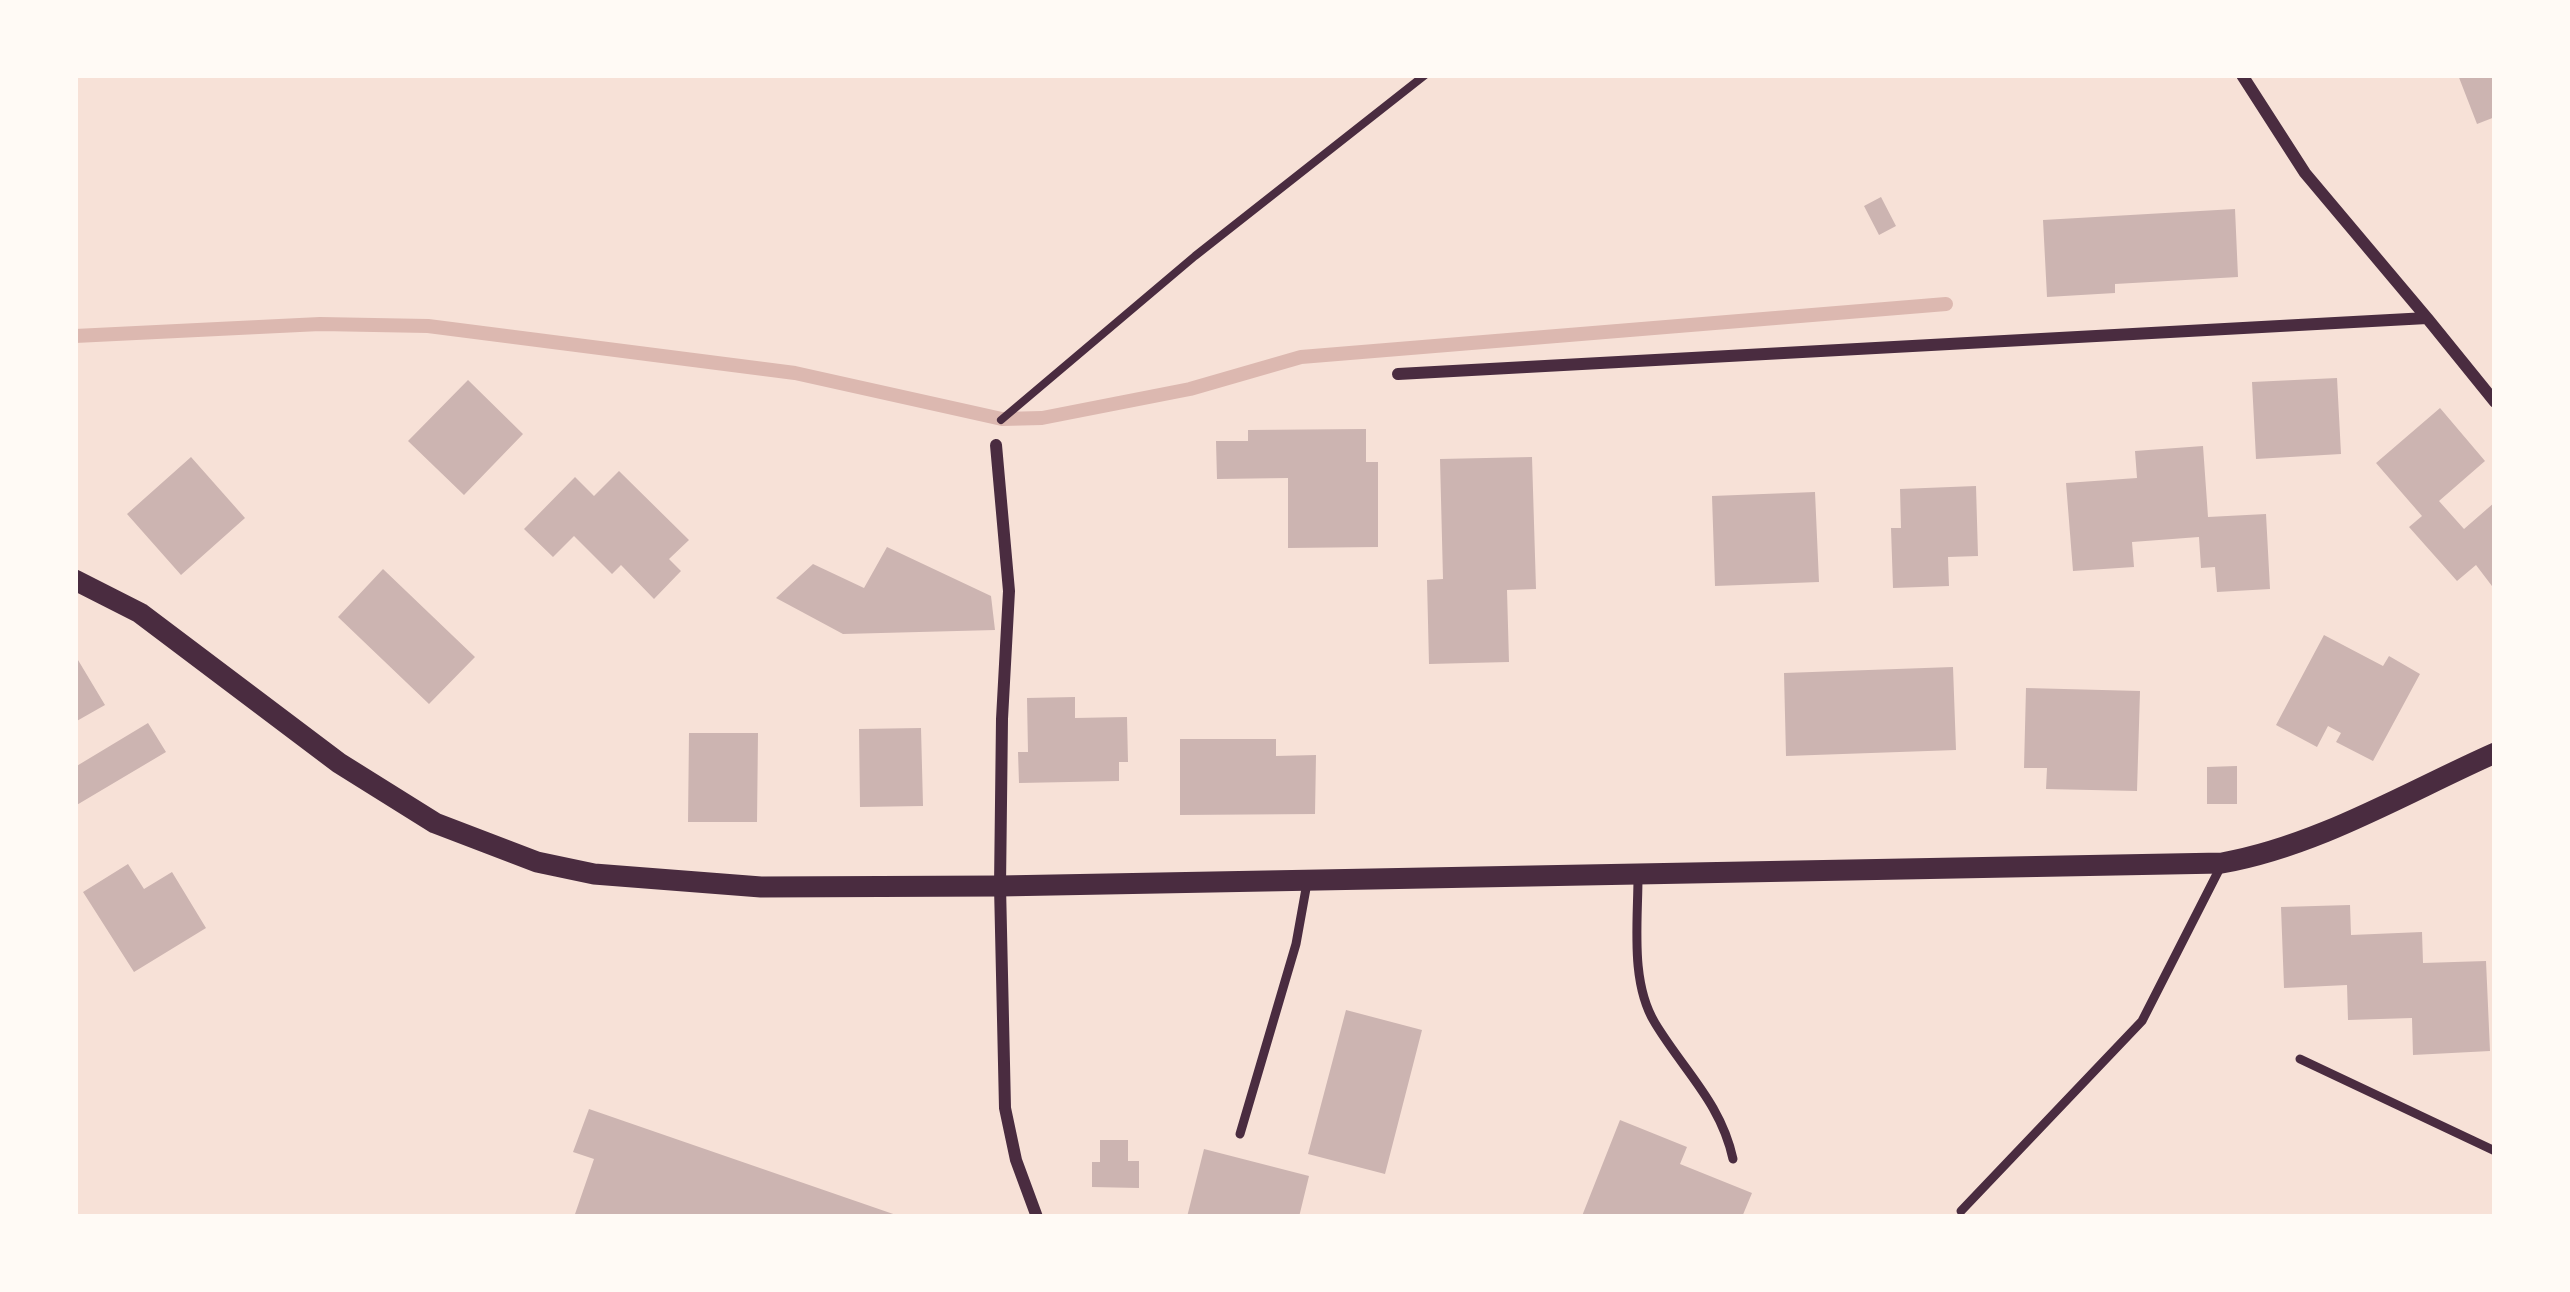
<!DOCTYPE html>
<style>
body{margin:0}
#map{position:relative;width:2570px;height:1292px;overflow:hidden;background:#f7e1d7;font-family:"Open Sans",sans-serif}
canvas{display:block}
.frame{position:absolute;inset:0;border:78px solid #fffaf5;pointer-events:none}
</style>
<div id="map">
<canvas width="2570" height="1292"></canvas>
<div class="frame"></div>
</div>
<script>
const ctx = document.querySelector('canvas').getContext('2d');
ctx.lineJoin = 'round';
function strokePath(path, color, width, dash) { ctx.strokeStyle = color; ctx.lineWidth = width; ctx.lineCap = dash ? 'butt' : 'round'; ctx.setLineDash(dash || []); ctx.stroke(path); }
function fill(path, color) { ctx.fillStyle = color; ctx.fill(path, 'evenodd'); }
strokePath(new Path2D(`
 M75 336 320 324 428 326 795 373 1002 419 1042 418 1190 389 1301 357 1946 304`), '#dcb8b0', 14);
fill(new Path2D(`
 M2458 75H2495V117L2477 124Z
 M1881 197 1896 226 1879 235 1864 206Z
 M2235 209 2238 277 2115 284V293L2047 297 2043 220Z
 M2337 378 2341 454 2256 459 2252 382Z
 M468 380 523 434 464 495 408 441Z
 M2440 408 2485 461 2439 501 2464 529 2495 502V590L2476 565 2457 581 2409 527 2422 516 2376 463Z
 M1366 429V462H1378V547L1288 548V478L1217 479 1216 441H1248V430Z
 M2203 446 2208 517 2266 514 2270 589 2217 592 2215 567 2201 568 2199 537 2132 542 2134 567 2073 571 2066 483 2137 478 2135 451Z
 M191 457 245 518 181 575 127 514Z
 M1532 457 1536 589 1507 590 1509 662 1429 664 1427 580 1443 579 1440 459Z
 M619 471 689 540 669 559 681 571 654 599 621 565 612 574 574 536 553 557 524 529 575 477 594 496Z
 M1976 486 1978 556 1948 557 1949 586 1893 588 1891 528H1901L1900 489Z
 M1815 492 1819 582 1715 586 1712 496Z
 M887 547 991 596 995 630 843 634 776 598 813 564 864 588Z
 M383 569 475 657 429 704 338 617Z
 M2324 635 2383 666 2389 656 2420 674 2373 761 2336 742 2341 733 2328 726 2317 747 2276 725Z
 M75 655 105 705 75 722Z
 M1953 667 1956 750 1786 756 1784 673Z
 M2026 688 2140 691 2137 791 2046 789 2047 768H2024Z
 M1075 697V718L1127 717 1128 762H1119V781L1019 783 1018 752H1028L1027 698Z
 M148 723 166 752 75 806V767Z
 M921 728 923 806 860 807 859 729Z
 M689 733H758L757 822H688Z
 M1180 739H1276V756L1316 755 1315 814 1180 815Z
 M2237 766V804H2207V767Z
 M128 864 144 889 172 872 206 928 134 972 83 892Z
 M2350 905 2351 935 2422 932 2423 963 2486 961 2490 1051 2413 1055 2412 1018 2348 1020 2347 985 2284 988 2281 907Z
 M1346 1010 1422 1030 1385 1174 1308 1154Z
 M589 1109 899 1216 898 1217H574L594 1159 573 1152Z
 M1620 1120 1687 1147 1680 1164 1752 1193 1742 1217 1582 1216Z
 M1100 1140H1128V1161H1139V1188L1092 1187V1162H1100Z
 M1204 1149 1309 1176 1299 1217H1187Z`), '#ccb4b1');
strokePath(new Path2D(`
 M1001 420 1195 256 1425 75`), '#4a2c40', 8);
strokePath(new Path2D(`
 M1638 877C1638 922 1630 982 1655 1023 1684 1071 1721 1103 1733 1159
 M2300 1059 2495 1151
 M1240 1134 1296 944 1307 883
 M1961 1211 2142 1021 2222 864`), '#4a2c40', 9);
strokePath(new Path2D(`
 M2242 75 2305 173 2427 318
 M1398 374 2427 318 2495 402
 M996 445 1009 591 1002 719 1000 886 1005 1108 1016 1160 1037 1217`), '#4a2c40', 12);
strokePath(new Path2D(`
 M75 580 140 613 339 763 435 823 537 862 594 874 761 887 1000 886 2222 863C2318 846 2407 792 2495 753`), '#4a2c40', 21);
</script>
